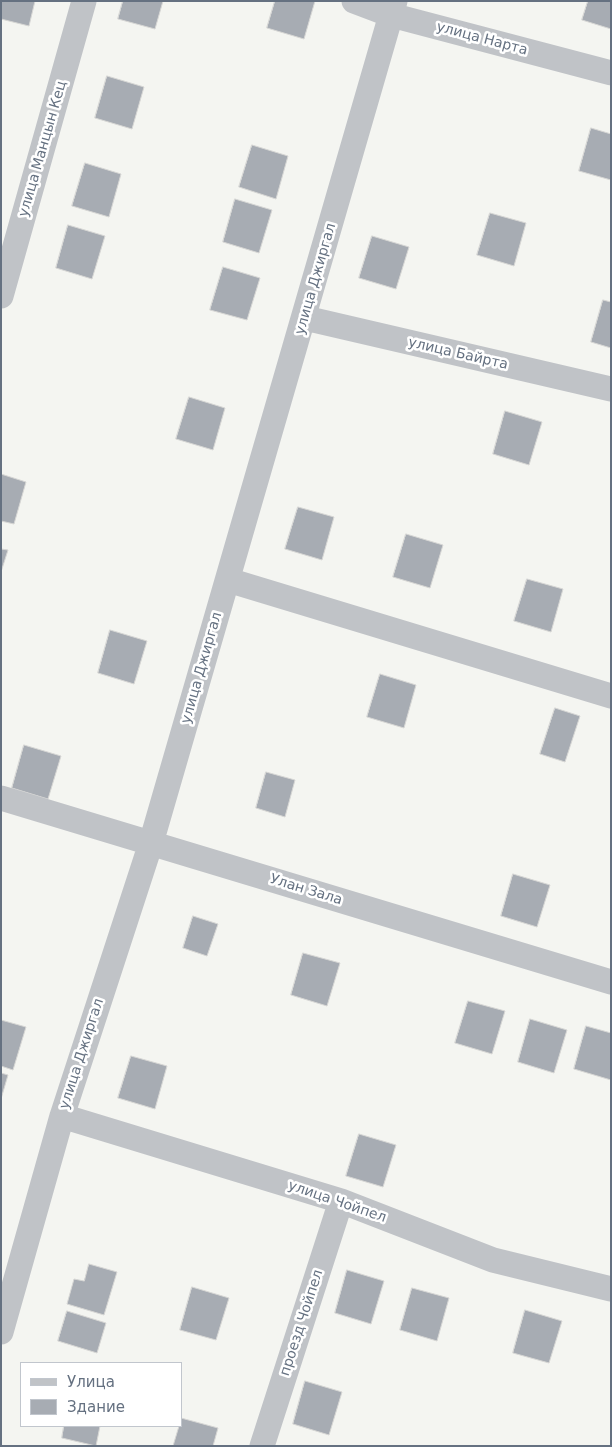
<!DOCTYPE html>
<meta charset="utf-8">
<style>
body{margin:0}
#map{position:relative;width:612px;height:1447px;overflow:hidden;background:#f4f5f1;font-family:"DejaVu Sans",sans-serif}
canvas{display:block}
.frame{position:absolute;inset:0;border:2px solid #657181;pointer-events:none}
.legend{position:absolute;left:20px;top:1362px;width:162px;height:65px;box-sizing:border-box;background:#fff;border:1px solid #c1c6cd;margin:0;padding:6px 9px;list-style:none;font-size:15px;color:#657181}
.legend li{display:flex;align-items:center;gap:10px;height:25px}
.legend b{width:25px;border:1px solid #c1c6cd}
</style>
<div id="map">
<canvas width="612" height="1447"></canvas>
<div class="frame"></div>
<ul class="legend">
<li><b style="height:6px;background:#c0c3c7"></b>Улица</li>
<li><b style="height:14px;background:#a7acb3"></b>Здание</li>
</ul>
</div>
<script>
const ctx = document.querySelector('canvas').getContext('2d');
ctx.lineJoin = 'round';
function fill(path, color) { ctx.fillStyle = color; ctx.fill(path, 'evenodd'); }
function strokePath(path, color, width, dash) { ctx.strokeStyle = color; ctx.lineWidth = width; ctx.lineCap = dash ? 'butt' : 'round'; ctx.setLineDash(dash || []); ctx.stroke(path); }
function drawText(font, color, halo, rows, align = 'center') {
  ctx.font = font + ' "DejaVu Sans",sans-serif'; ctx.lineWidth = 5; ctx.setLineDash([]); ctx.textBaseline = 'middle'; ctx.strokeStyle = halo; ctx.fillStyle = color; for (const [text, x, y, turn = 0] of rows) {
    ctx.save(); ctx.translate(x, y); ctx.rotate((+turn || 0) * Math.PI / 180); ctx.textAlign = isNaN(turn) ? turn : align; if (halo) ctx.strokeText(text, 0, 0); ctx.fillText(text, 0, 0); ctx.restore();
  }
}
const building = new Path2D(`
 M1 1H35L29 26 1 19Z
 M123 1H163L155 29 118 19Z
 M275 1H315L304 39 267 28Z
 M588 1H611V29L582 20Z
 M107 76 144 87 132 129 95 118Z
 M591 128 611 134V180L579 171Z
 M252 145 288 156 276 199 239 187Z
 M85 163 121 174 109 217 72 206Z
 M235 199 272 210 259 253 223 242Z
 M490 213 526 223 514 266 477 255Z
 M68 225 105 236 92 279 56 268Z
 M372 236 409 247 396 289 359 278Z
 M223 267 260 278 247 320 210 310Z
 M603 300 611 302V348L591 342Z
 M189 397 225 408 213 450 176 439Z
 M505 411 542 422 529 465 493 454Z
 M1 474 26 482 14 524 1 521Z
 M298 507 334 517 322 560 285 549Z
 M406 534 443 545 430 588 393 577Z
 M1 549 8 550 1 572Z
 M527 579 563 589 551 632 514 621Z
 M110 630 147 641 134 684 98 673Z
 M380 674 416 685 404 728 367 717Z
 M555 708 580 716 565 762 540 754Z
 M24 745 61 756 48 799 12 788Z
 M266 772 295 780 285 817 256 808Z
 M513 874 550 885 537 927 501 916Z
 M193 916 218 924 207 956 183 948Z
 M303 953 340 963 327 1006 291 995Z
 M468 1001 505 1011 492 1054 455 1043Z
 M530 1019 567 1030 554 1073 518 1062Z
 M1 1020 26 1027 13 1070 1 1066Z
 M586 1026 611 1033V1080L574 1069Z
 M131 1056 167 1066 155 1109 118 1098Z
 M1 1073 8 1075 1 1099Z
 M359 1134 396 1145 383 1187 346 1176Z
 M89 1264 117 1272 104 1315 67 1304 74 1279 84 1281Z
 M347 1270 384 1281 371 1324 335 1313Z
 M192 1287 229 1298 216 1340 180 1330Z
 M412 1288 449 1298 437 1341 400 1330Z
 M525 1310 562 1321 549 1363 513 1353Z
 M67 1311 106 1323 97 1353 58 1341Z
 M305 1381 342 1392 329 1435 293 1424Z
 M181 1418 218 1428 213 1446H173L179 1426H181Z
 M64 1426H100L96 1446 62 1438Z`);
fill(building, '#a7acb3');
strokePath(building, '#d6d6d4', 1);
strokePath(new Path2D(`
 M354 1 391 15 611 73
 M1 296 84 1
 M305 318 611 389
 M228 580 611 696
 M1 798 611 982
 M62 1116 341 1201 493 1260 611 1289
 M1 1332 62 1116 151 843 395 1
 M262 1446 341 1201`), '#c0c3c7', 25);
drawText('14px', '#657181', '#fff', [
 ["улица Нарта",482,39,15],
 ["улица Манцын Кец",43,149,-74],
 ["улица Джиргал",316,279,-74],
 ["улица Байрта",458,354,13],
 ["улица Джиргал",202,668,-74],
 ["Улан Зала",306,890,17],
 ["улица Джиргал",82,1054,-72],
 ["улица Чойпел",337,1202,19],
 ["проезд Чойпел",302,1323,-72]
]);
</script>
